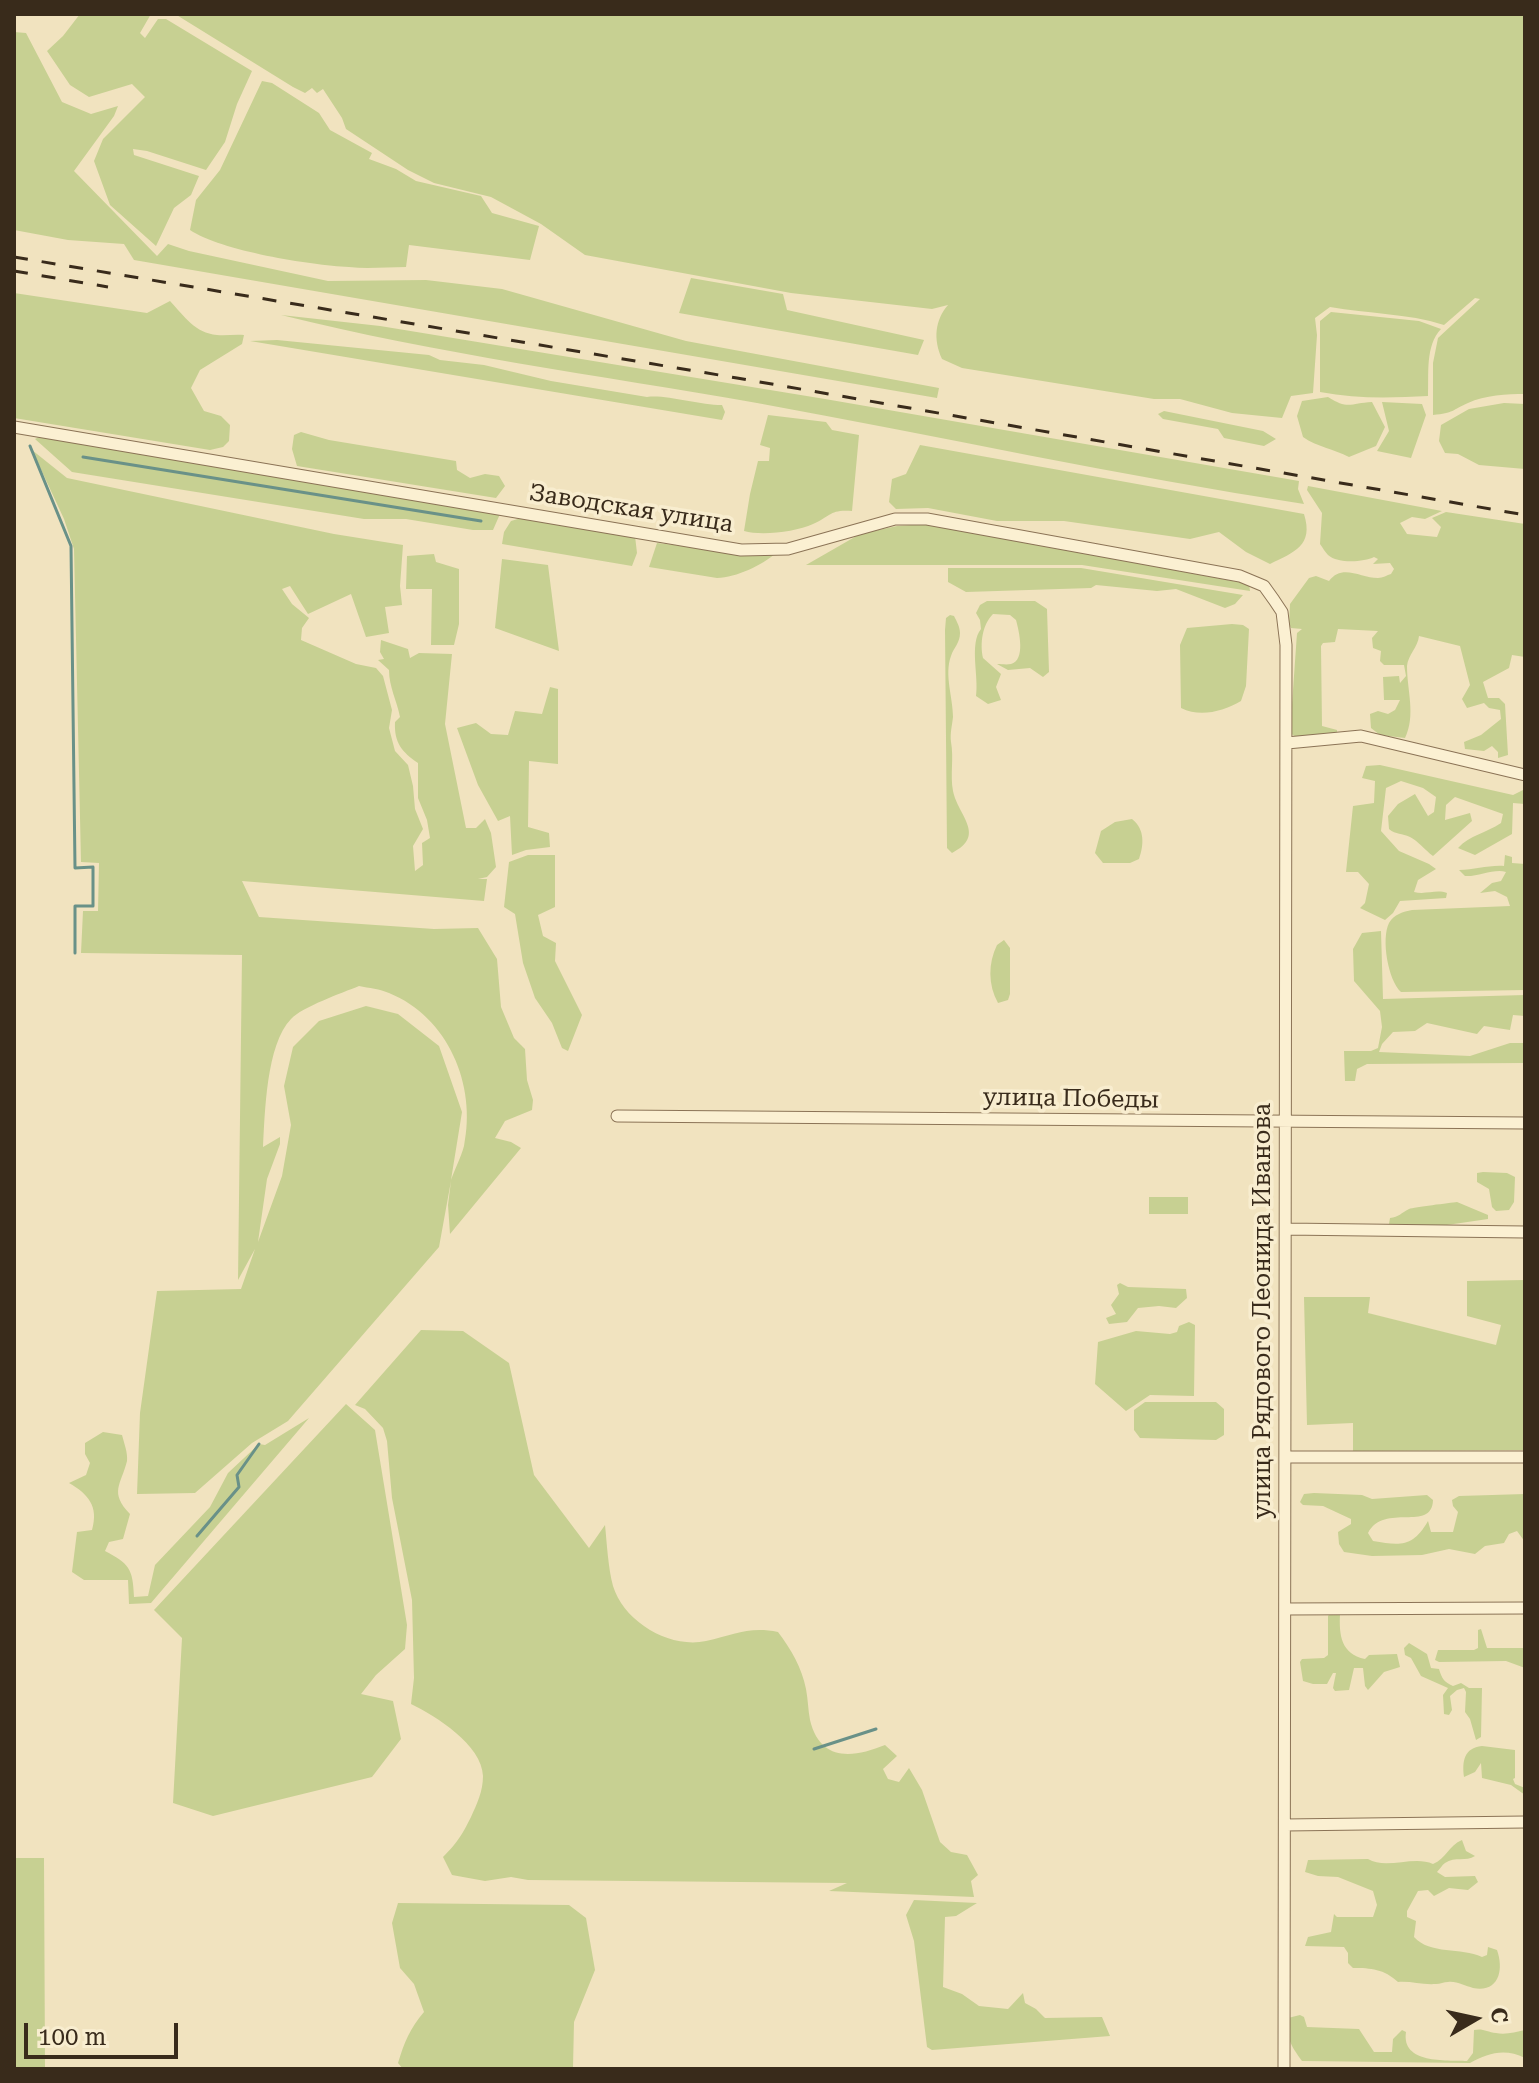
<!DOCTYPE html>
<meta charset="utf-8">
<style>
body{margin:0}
#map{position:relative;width:1539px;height:2083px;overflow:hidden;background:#f1e3bf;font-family:"Roboto Serif",serif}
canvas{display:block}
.frame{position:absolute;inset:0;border:16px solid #392b1b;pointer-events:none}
.north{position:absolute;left:1435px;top:1979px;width:80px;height:80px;-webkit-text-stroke:6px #f8edcf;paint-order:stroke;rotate:81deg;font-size:22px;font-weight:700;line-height:32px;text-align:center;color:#392b1b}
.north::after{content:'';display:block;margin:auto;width:28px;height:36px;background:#392b1b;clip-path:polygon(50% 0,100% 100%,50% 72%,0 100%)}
.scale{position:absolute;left:24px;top:2023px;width:154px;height:36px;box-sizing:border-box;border:4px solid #392b1b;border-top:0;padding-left:10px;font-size:24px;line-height:28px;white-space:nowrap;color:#392b1b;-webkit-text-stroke:6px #f8edcf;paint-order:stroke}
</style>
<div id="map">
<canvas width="1539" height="2083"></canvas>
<div class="frame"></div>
<div class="north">С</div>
<div class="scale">100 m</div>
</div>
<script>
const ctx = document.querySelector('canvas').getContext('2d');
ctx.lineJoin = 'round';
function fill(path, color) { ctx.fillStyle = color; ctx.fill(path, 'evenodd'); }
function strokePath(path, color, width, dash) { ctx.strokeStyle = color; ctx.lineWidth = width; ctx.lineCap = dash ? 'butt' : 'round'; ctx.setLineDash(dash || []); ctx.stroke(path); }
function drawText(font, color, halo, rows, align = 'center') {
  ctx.font = font + ' "Roboto Serif",serif'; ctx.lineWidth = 7; ctx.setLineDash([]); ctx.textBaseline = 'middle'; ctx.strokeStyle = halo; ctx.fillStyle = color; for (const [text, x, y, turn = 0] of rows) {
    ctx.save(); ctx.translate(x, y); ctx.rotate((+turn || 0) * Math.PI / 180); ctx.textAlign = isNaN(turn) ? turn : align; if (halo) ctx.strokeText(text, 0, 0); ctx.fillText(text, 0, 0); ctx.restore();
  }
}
fill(new Path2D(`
 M80 14H151L140 33 145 38 158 19H166L252 71 237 104 225 142 206 170 147 151 133 149 134 155 199 176 191 195 174 208 156 246 110 205 94 161 103 139 145 97 132 84 89 97 70 85 47 51 63 36Z
 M175 14H1525V394C1507 394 1485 395 1468 403 1452 410 1454 413 1433 415V363L1438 338 1480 299 1475 298 1444 325C1407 313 1368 314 1330 307L1315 318 1317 335 1313 393 1291 396 1282 418 1232 413 1180 399H1154L962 368 942 359C933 339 935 320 948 305L932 309 791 293 585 255 541 224 491 197 434 183 408 170 346 129 342 118 323 89 317 93 312 88 305 93 293 87Z
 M14 32 26 33 62 102 91 114 118 106 114 116 74 171 157 256 168 244 189 251 328 281 426 280 502 289 686 341 939 388 937 398 134 260 124 244 68 240 14 230Z
 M262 81 272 83 319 113 330 130 372 153 369 159 396 169 416 181 481 196 492 213 539 226 530 260 409 245 406 267C387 267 367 269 349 267 310 265 221 251 190 230L196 200 220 170Z
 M691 278 783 294 787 310 924 340 918 355 679 313Z
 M14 293 147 313 170 301C185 317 195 333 217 335 226 336 235 334 244 335L242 344 200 370 191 388 204 411 221 416 230 425 229 441 223 447 210 450 14 418Z
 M1331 312 1419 321 1441 329C1425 346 1429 374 1428 396 1391 398 1356 399 1320 392V321Z
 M281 315 380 326 825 399 1299 481 1298 489 1304 504C1120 476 939 436 757 403 598 375 437 354 281 315Z
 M277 340 429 355 440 360 484 365 551 381 647 397C664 394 699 405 722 405L725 412 722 420 250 341Z
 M1328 397C1348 410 1351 403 1372 402L1385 427 1376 446 1349 457C1334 449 1317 447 1303 437L1297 416 1302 401Z
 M1382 402 1422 404 1426 415 1411 458 1377 451 1389 431Z
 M1504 403 1525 404V469L1479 465 1458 454 1445 453 1439 441 1441 425 1469 409Z
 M1164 411 1263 431 1276 439 1264 446 1224 438 1218 429 1163 419 1158 414Z
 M768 415 826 422 832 430 859 435 852 511C830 509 831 516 813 524 796 532 761 536 744 531L750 494 758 461H769L770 448 760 445Z
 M301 432 329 440 456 461 457 470 470 478 485 474 499 476 505 486 496 498 297 466 292 449 294 435Z
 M39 437 500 514 493 530H473L406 519H364L72 472 35 439Z
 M920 445 1304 514C1314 546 1294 552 1270 564L1246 552 1219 532 1190 539 1064 521H997L928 508 896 509 889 502 892 479 906 474Z
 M32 450 67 478 334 534 403 545 400 586 402 605 385 607 389 633 366 637 351 594 308 614 290 586 282 589 292 604 309 618 302 628 301 640 356 664 376 668 383 676 392 710 389 728 395 751 408 765 413 786 415 809 423 829 413 846 415 871 423 865 422 843 430 838 427 820 418 798V763C402 752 394 743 395 722L400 717C397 701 389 687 389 670L378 660 384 659 380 652 381 640 408 649 410 658 419 653 452 654 445 724 466 828H476L485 819 491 833 496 867 487 877 478 879H487L484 901 242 881 259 917 434 929 478 928 497 959 501 1007 514 1038 525 1049 527 1080 533 1100 532 1110 505 1121 495 1138 511 1142 521 1148 450 1234 448 1205 451 1181 439 1247 288 1421 252 1443 195 1493 137 1494 140 1413 157 1291 241 1289 255 1249 238 1280 242 955 81 953 83 911H98L99 863 81 862 74 549 64 519ZM359 986C369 988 380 989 389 993 448 1017 477 1085 464 1146 461 1157 455 1169 451 1180L462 1112 439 1046 398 1014 366 1006 319 1021 293 1047 284 1086 291 1125 282 1176 258 1242 267 1179 280 1144V1137L263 1147C265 1113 266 1045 291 1019 302 1007 342 993 359 986Z
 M1308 486 1442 511 1425 519 1412 517 1400 523 1407 534 1437 537 1441 527 1432 518 1446 512 1525 524V657L1512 655 1509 668 1483 682 1488 698H1499L1505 704 1508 755 1498 758V752L1492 746 1484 751 1465 749 1464 742 1481 735 1501 719 1500 710 1489 708 1484 703 1467 708 1462 699 1470 685 1460 646 1419 636C1418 647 1408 655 1407 666 1407 691 1416 715 1405 738L1380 735 1371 728 1370 714 1378 711 1388 714 1395 710 1400 700H1384L1383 677 1399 676 1400 683 1406 676 1404 665H1384L1380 661 1381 651 1373 648 1372 638 1378 631 1338 629 1335 642 1323 643 1321 646 1322 726 1337 730V734L1296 737 1290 733 1297 633 1302 629 1291 628 1289 624 1290 604 1309 578 1316 576 1329 581C1342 563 1361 578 1378 578 1383 578 1387 575 1391 574L1394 569 1390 563 1373 564 1378 559 1374 557C1364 562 1338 564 1328 555 1325 552 1323 548 1320 544L1322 513 1307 490Z
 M521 518 635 536 637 553 632 566 502 544 504 532 511 521Z
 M925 524 1249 584 1250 591 1082 565H806L860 534 897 526Z
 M657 543 743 553H776C761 566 737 577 717 578L649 567Z
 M434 554 436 562 459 569V624L454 645H431L432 589H406L407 556Z
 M502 559 548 565 559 651 495 628Z
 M948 568H1081L1243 595 1235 604 1225 608 1176 589 1157 591 1096 585 1091 588 966 592 948 582Z
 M1035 601 1047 609 1049 672 1043 677 1030 668 1008 670 997 664C1002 664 1006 665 1011 664 1026 660 1019 631 1016 620L1010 615 993 614C982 625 980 644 983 658L1001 674 996 687 1001 700 988 704 976 696C979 676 969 644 981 629L980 620 976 613 980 605 987 601Z
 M950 615 954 616C957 622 960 627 960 633 960 643 954 647 951 656 944 675 953 697 953 717 952 726 950 733 951 742 954 758 950 775 953 791 958 816 987 835 952 853L947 848 945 630 946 618Z
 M1232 624 1243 625 1249 629 1246 686 1241 701C1223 711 1201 718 1181 708L1180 645 1187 628Z
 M550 687 558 689V764L529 761 528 827 549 833 550 847 526 850 512 855 510 816 498 821 478 785 457 728 476 723 491 734 508 735 515 711 542 714Z
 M1380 765 1513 795 1525 789V804L1513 803 1512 834 1475 855 1458 848C1470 835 1486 833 1501 823L1503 814 1455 797 1446 805 1445 820 1470 813 1472 821 1433 856C1425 850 1418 841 1410 837 1402 833 1396 835 1389 829L1388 816 1398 804 1415 794 1428 816 1434 812 1436 797 1423 788 1401 781 1386 788 1381 831 1399 851 1429 864 1436 869 1418 880 1414 892C1426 895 1436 889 1447 893L1446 898 1400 901 1393 913 1385 920 1360 908 1365 903 1369 884 1358 872H1346L1353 806 1374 803 1375 781 1362 778 1366 766Z
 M1132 819C1145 829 1144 845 1139 859L1130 863H1103L1095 853 1101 831 1115 822Z
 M528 855H555V907L538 915 543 936 556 943 555 961 582 1015 568 1051 562 1048 552 1023 535 998 523 963 515 914 504 907 509 862Z
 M1505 855 1512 857V863L1525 864V990L1401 992C1388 980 1381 939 1389 923 1394 914 1403 912 1412 910L1510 906 1507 897 1495 891 1480 893 1492 883 1501 881 1506 872C1495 868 1478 877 1465 876L1459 870C1475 870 1488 865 1504 866Z
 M1381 931 1383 999 1525 995V1016L1513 1015 1510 1030 1484 1026 1477 1034 1427 1023 1415 1031 1393 1032 1382 1044 1379 1052 1470 1056 1510 1043H1525V1063L1367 1064 1357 1069 1355 1081H1345L1344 1051H1371L1378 1048 1382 1027 1380 1011 1354 981 1353 949 1362 933Z
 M1004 940 1010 948V994L1008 1000 998 1003C988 985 988 963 997 945Z
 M1483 1172 1507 1173 1515 1177 1514 1202 1509 1210 1496 1211 1492 1207 1489 1189 1477 1182V1173Z
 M1149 1197H1188V1214H1149Z
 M1457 1202 1488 1215V1219L1440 1226 1389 1224 1390 1218C1399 1217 1401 1213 1409 1209 1414 1207 1450 1203 1457 1202Z
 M1525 1280V1450L1353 1451V1423L1307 1425 1304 1297H1370L1368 1313 1496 1345 1501 1325 1467 1316V1281Z
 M1120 1283 1128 1287 1186 1289 1187 1298 1176 1308 1159 1306 1138 1308 1127 1322 1109 1324 1106 1318 1116 1314 1111 1305 1119 1294 1117 1285Z
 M1189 1322 1195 1325 1194 1396 1150 1395 1126 1411 1095 1384 1098 1342 1136 1331 1170 1334 1177 1332 1179 1326Z
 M421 1330 463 1331 509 1363 534 1475 589 1548 605 1525C607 1544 608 1567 613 1586 624 1622 670 1649 706 1641 734 1635 749 1626 778 1632 791 1649 802 1668 806 1689 808 1699 808 1710 810 1720 820 1762 853 1758 885 1745L897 1756 883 1769 888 1779 899 1782 909 1768 922 1790 940 1842 951 1852 967 1855 978 1875 971 1881 974 1897 829 1891 847 1883 528 1880 511 1877 485 1881 452 1875 443 1857C457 1843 462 1835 471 1817 477 1804 483 1791 483 1776 482 1745 436 1716 411 1704L414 1678 412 1600 392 1498 387 1441 383 1428 365 1409 355 1405Z
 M1145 1402H1216L1224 1409V1435L1216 1440 1140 1438 1134 1430V1410Z
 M346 1404 375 1430 407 1625 405 1649 376 1675 361 1694 393 1701 401 1739 372 1777 213 1816 173 1803 182 1638 154 1610Z
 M309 1418 151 1603 129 1604 128 1580H84L72 1572 77 1532 92 1530C99 1506 88 1494 69 1483L86 1475 90 1463 85 1454V1443L103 1432 122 1435C124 1443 128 1453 127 1461 121 1485 109 1492 130 1514L123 1539 109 1542 105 1551C129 1564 133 1568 134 1597L148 1596 155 1565 210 1507 228 1473 259 1444 265 1445Z
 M1314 1493 1362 1495 1372 1499 1427 1495 1433 1500C1432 1533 1384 1502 1368 1533L1373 1541C1401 1546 1413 1547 1428 1521L1431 1532H1453L1458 1512 1453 1506 1452 1500 1459 1496 1525 1494V1542L1517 1531 1509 1534 1504 1543 1485 1546 1475 1554 1449 1549 1422 1555 1372 1556 1344 1552 1339 1544 1338 1532 1351 1524V1519L1323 1506 1303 1505 1300 1502 1304 1494Z
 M1331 1612 1340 1614C1339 1635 1341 1654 1365 1659L1369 1655 1397 1654 1400 1667 1384 1672 1368 1690 1365 1686 1363 1668H1354L1349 1690 1335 1691 1333 1688 1336 1673H1333L1327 1684H1313L1303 1681 1300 1662 1302 1659 1324 1658 1328 1655V1616Z
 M1481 1629 1487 1648H1525V1684V1668L1506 1661 1439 1662 1435 1660 1438 1650H1474L1478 1648V1630Z
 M1409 1643 1427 1654 1431 1668 1439 1669C1442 1679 1444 1682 1453 1686L1461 1683 1469 1688H1482L1481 1737 1476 1740 1470 1719 1465 1712 1466 1692 1464 1688 1457 1690 1450 1696 1452 1710 1449 1715 1444 1714 1443 1695 1448 1688 1421 1676 1411 1658 1405 1655 1404 1648Z
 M1482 1746 1515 1750V1778L1513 1779 1515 1784 1525 1788V1795L1511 1785 1482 1778 1481 1763 1475 1772 1464 1777C1462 1761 1464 1748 1482 1746Z
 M1462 1840 1466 1851 1475 1856C1466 1862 1455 1856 1445 1863 1442 1865 1440 1869 1437 1872L1445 1877 1475 1876 1478 1882 1468 1890 1449 1888 1434 1896 1428 1890 1418 1891 1407 1911V1917L1416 1921 1414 1937C1430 1955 1461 1947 1482 1957L1487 1955 1488 1947 1497 1950C1504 1970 1499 1993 1473 1988 1465 1986 1457 1981 1448 1982 1444 1982 1440 1984 1436 1984 1422 1985 1411 1981 1398 1982 1384 1969 1371 1968 1353 1968L1348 1963V1953L1344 1947 1305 1946 1308 1937 1331 1932 1334 1914 1337 1917H1373L1377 1905 1373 1891 1338 1877 1318 1876 1305 1872 1308 1860 1368 1859C1386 1870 1414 1855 1433 1864 1446 1859 1449 1845 1462 1840Z
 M14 1858H44L45 2069H14Z
 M914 1900 977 1903 956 1916 945 1917 943 1987 962 1994 979 2006 1008 2009 1023 1993 1025 2003 1036 2009 1045 2018 1102 2017 1110 2036 932 2050 927 2047 914 1941 906 1915Z
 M398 1903 569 1905 586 1918 595 1970 574 2022 573 2068 576 2069H403L398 2063C404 2043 410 2028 424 2012L414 1984 400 1968 392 1923Z
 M1300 2015 1304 2017 1307 2027 1359 2029 1374 2052H1392L1393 2039 1402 2030 1406 2032C1401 2064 1446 2060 1467 2061L1473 2053 1474 2030C1483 2028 1487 2032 1496 2033 1506 2035 1515 2032 1525 2030V2058C1505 2048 1488 2053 1470 2063L1302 2061C1290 2044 1287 2040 1288 2018Z`), '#c7d092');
strokePath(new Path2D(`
 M30 446 71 546 75 868 93 867V906H75V953
 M83 457 481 521
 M197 1536 239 1487 237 1475 259 1444
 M814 1749 876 1729`), '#699188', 3);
const minor = new Path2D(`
 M14 427 741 550 788 549 895 519H927L1240 576 1264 586 1274 600 1282 612 1286 645 1284 2069
 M1287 743 1361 736 1525 775
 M617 1116 1525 1123
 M1286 1229 1525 1232
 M1285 1457H1525
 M1285 1609 1525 1608
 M1285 1825 1525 1822`);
strokePath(minor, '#8b7356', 13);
strokePath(minor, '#fbf0d2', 11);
strokePath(new Path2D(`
 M14 257 737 378 1525 515
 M14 271 108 287`), '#392b1b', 3, [14, 14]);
drawText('24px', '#392b1b', '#f8edcf', [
 ["Заводская улица",631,509,9],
 ["улица Победы",1071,1099,1],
 ["улица Рядового Леонида Иванова",1263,1311,-90]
]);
</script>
